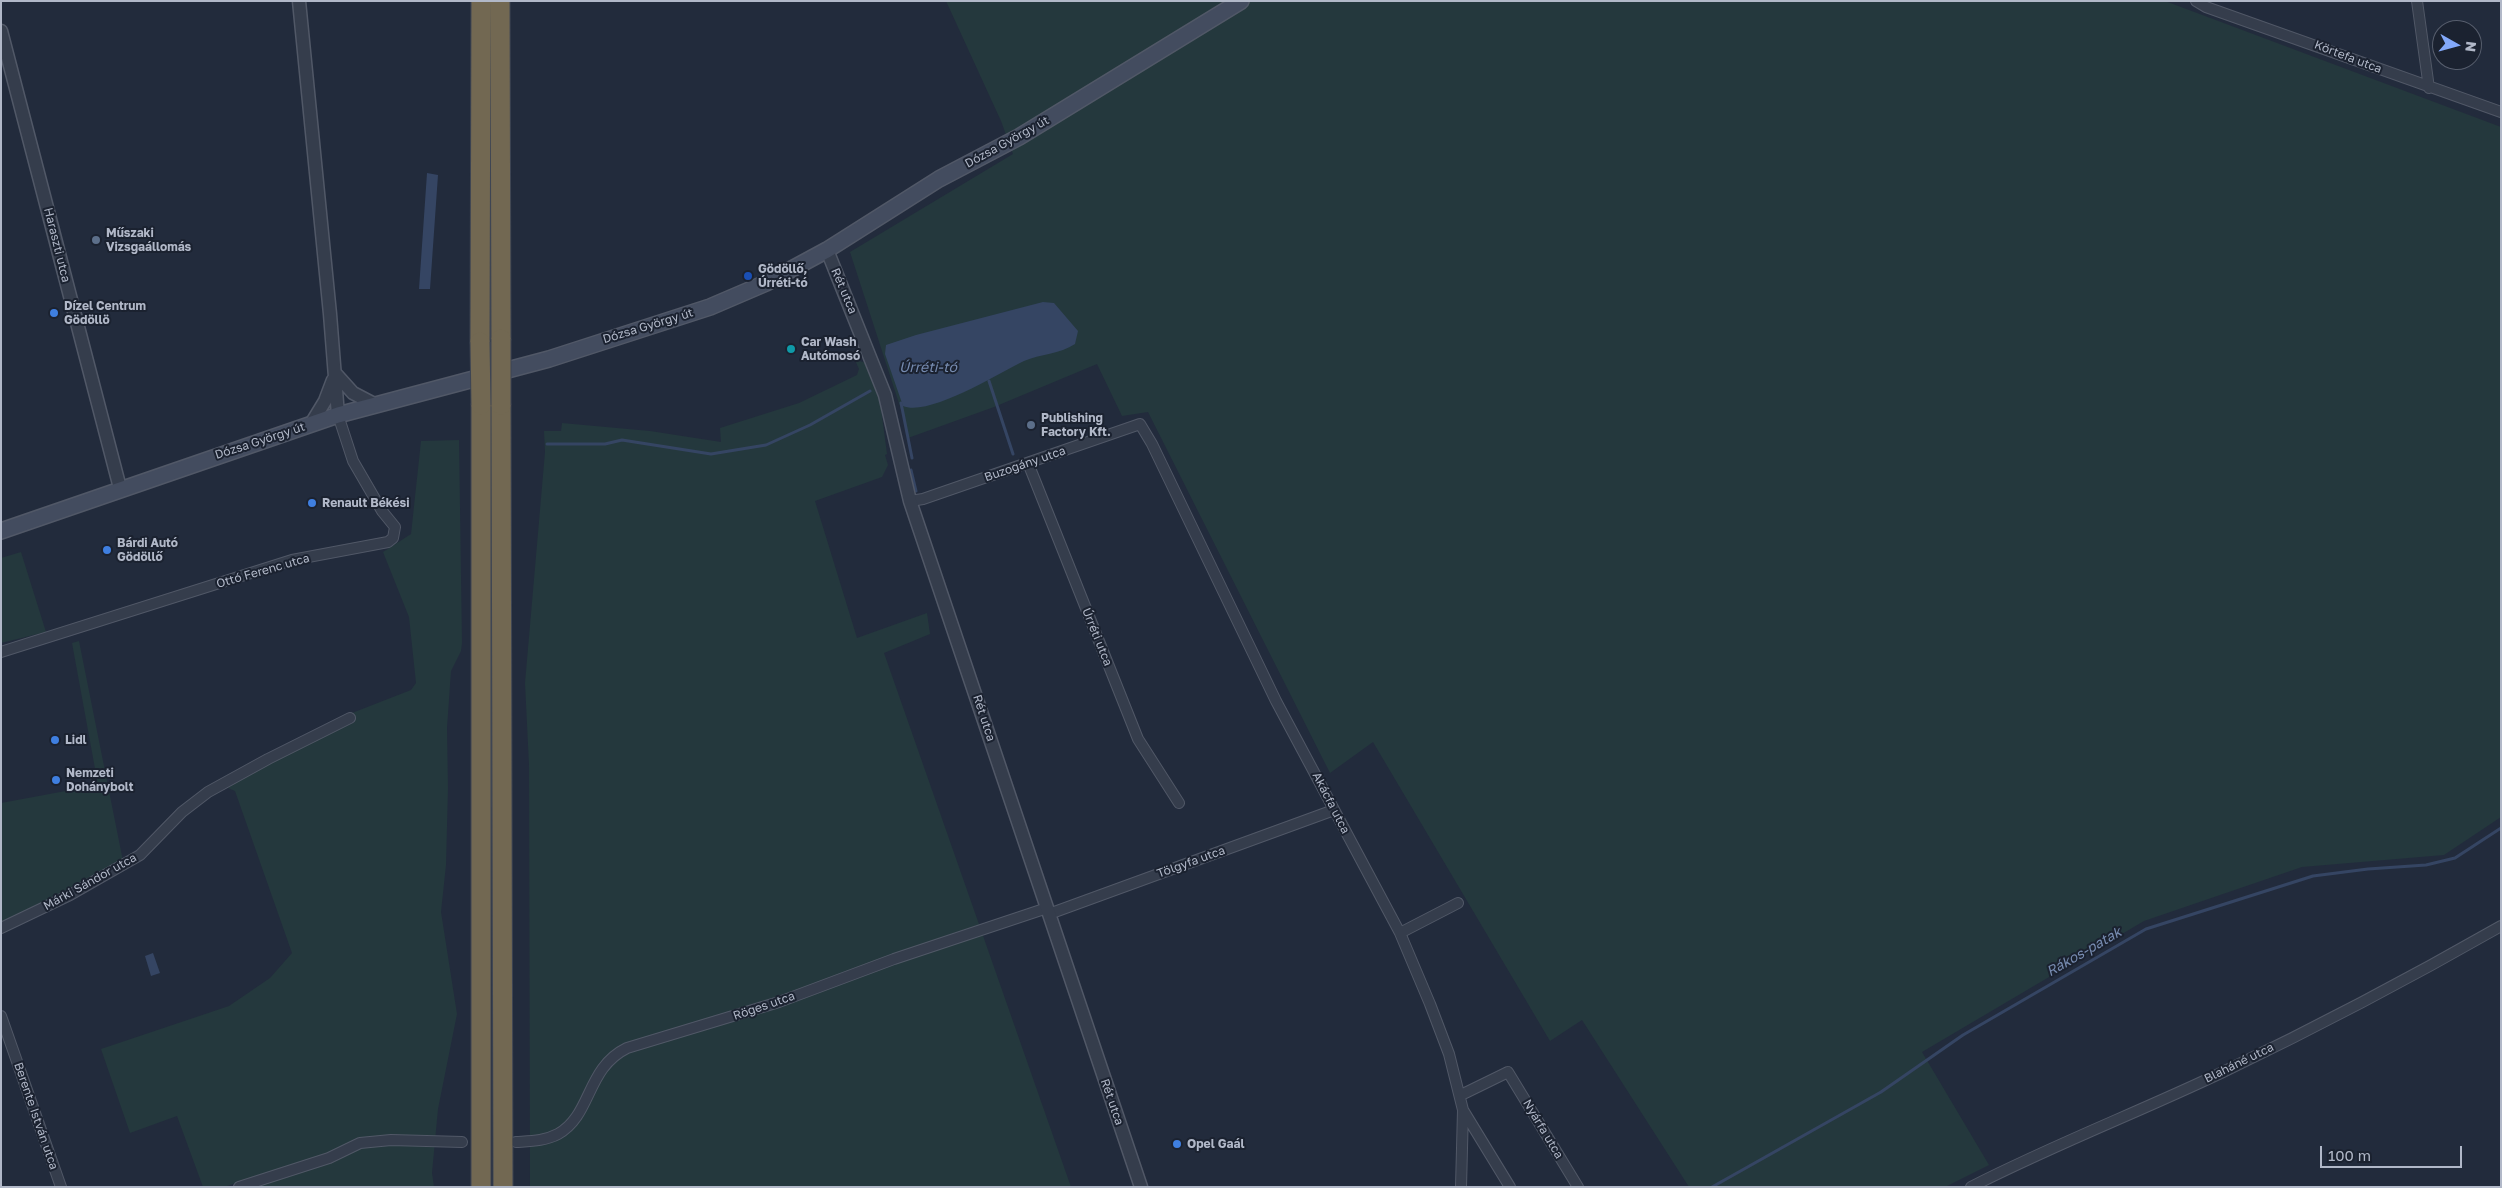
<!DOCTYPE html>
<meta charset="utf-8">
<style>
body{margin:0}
#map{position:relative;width:2502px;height:1188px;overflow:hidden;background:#222b3c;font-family:"Golos Text",sans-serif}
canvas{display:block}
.frame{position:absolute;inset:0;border:2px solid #b1b8c8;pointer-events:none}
.north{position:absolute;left:2432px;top:20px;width:50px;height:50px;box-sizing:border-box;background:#1b2230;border:1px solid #575e6d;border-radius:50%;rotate:97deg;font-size:14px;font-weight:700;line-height:20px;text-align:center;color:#b1b8c8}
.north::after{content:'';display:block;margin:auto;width:18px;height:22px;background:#83a9fb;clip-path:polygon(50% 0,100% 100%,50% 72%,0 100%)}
.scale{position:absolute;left:2320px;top:1146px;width:142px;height:22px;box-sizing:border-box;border:2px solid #b1b8c8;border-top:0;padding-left:6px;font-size:15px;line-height:18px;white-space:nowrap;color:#b1b8c8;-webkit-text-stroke:4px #1b2230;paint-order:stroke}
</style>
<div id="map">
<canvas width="2502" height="1188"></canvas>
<div class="frame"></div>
<div class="north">N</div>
<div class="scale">100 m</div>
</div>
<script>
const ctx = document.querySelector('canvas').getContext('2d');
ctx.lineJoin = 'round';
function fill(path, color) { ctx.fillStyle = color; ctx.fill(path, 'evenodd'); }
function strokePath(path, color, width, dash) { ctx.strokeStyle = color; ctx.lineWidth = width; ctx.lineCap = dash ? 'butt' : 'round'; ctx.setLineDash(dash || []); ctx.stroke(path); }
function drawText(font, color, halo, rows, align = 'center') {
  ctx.font = font + ' "Golos Text",sans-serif'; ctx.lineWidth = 4; ctx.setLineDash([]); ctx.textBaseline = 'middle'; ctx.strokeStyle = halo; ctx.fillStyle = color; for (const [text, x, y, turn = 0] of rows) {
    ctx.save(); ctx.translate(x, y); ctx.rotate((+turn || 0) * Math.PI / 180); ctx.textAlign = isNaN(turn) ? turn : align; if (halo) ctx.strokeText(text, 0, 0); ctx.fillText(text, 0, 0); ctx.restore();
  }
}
fill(new Path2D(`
 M946 1H2165L2501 127V817L2444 855 2302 867 2144 921 1922 1052 1989 1165 1945 1187H1689L1582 1020 1550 1041 1373 742 1330 773 1148 412 1122 416 1097 364 994 407 908 438 905 422 850 252 1013 154 1001 121Z
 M855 360 867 363 879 393 887 454 885 455 888 465 882 477 815 501 857 638 927 613 930 634 884 653 1071 1187H530L529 765 525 683 545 452 544 431H561L562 423 650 431 721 442 720 428 799 403 857 375 859 369Z
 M459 440 462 643 461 651 451 671 447 728 448 788 446 865 441 912 457 1014 438 1109 432 1173 434 1187H258L254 1177 224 1187H203L177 1116 130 1133 101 1049 229 1006 270 978 292 953 235 791 228 788 246 774 355 722 352 713 411 690 416 683 409 617 383 552 411 534 421 441Z
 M21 552 46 632 1 643V558Z
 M79 641 123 861 1 923V803L98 785 72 643Z`), '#24383d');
fill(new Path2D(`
 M427 173 438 175 430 289H419Z
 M1043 302 1054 303 1078 331 1075 344C1060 354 1040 354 1024 361 999 373 929 417 903 406L885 354 886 345 916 335Z
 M153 953 160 973 151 976 145 956Z`), '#354563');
strokePath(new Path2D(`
 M989 381 1013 454
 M901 403 912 458
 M547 444H605L622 440 711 454 766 445 810 425 870 391
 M911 470 916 491
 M1712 1187 1881 1092 1963 1035 2146 929 2313 876 2368 869 2426 865 2455 858 2501 828`), '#354563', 3);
const minor = new Path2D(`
 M2196 1 2206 7 2501 112
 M2417 1 2429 88
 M1028 463 1138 739 1179 803
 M910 501 923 499 1140 424 1152 444 1276 701 1400 933 1430 1004 1449 1054 1463 1110 1510 1187
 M1 652 292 560 388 542 393 538 395 527 382 511 353 461 338 415
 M1049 914 1334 810
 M1 928 70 895 140 855 182 812 208 792 268 759 350 718
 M1400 933 1458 903
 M1 1016 61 1187
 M1461 1095 1508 1072 1578 1187
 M516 1142C530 1141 545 1141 558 1134 592 1115 586 1068 627 1048L779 1002 894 959 1047 908
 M239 1187 329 1158 360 1143 391 1140 462 1142
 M1461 1187 1463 1110
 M1971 1187C2053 1145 2139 1112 2223 1072 2317 1027 2410 978 2501 926`);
const tertiary = new Path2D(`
 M299 1 330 314 338 415
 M1 31 120 488
 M827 250 885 395 910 501 1141 1187
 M335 373 353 393 374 404
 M311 424 325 401 333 380`);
const secondary = new Path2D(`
 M1 531 338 415 549 359 710 307 766 283 827 250 939 179 1019 137 1241 1`);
const motorway = new Path2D(`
 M500 1 501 339
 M480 342 481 1
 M481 405V1187
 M501 405 503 1187`);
strokePath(minor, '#515867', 12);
strokePath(tertiary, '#515867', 15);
strokePath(secondary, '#515867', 18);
strokePath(motorway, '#3e4553', 21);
strokePath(minor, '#353d4c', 10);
strokePath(tertiary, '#353d4c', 12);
strokePath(secondary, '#434c5f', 15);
strokePath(motorway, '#726852', 19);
const motorwayBridge = new Path2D(`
 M501 339V405
 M480 342 481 405`);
strokePath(motorwayBridge, '#3e4553', 21, []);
strokePath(motorwayBridge, '#726852', 19);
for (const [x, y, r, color] of [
 [96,240,5,"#5c6f8a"],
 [748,276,5,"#1a4fb4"],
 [54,313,5,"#3f7fe0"],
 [791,349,5,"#0f9aa8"],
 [1031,425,5,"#5c6f8a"],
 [312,503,5,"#3f7fe0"],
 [107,550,5,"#3f7fe0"],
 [55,740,5,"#3f7fe0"],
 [56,780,5,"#3f7fe0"],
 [1177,1144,5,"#3f7fe0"]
]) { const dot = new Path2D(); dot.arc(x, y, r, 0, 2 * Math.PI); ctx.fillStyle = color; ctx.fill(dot); strokePath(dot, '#1b2230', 2); }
drawText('12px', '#b1b8c8', '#1b2230', [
 ["Körtefa utca",2348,57,21],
 ["Dózsa György út",1007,142,-29],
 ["Haraszti utca",57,245,76],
 ["Rét utca",844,291,67],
 ["Dózsa György út",648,326,-17],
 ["Dózsa György út",260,441,-18],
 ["Buzogány utca",1025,464,-19],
 ["Ottó Ferenc utca",263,571,-16],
 ["Úrréti utca",1097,637,68],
 ["Rét utca",984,718,72],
 ["Akácfa utca",1331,803,63],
 ["Tölgyfa utca",1191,862,-20],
 ["Márki Sándor utca",90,882,-29],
 ["Röges utca",764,1006,-19],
 ["Blaháné utca",2239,1063,-26],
 ["Rét utca",1112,1102,71],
 ["Berente István utca",36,1116,71],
 ["Nyárfa utca",1543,1129,59]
]);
drawText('bold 12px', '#b1b8c8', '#1b2230', [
 ["Műszaki",106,233],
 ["Vizsgaállomás",106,247],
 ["Gödöllő,",758,269],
 ["Úrréti-tó",758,283],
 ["Dízel Centrum",64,306],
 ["Gödöllö",64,320],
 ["Car Wash",801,342],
 ["Autómosó",801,356],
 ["Publishing",1041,418],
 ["Factory Kft.",1041,432],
 ["Renault Békési",322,503],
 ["Bárdi Autó",117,543],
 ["Gödöllő",117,557],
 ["Lidl",65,740],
 ["Nemzeti",66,773],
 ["Dohánybolt",66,787],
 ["Opel Gaál",1187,1144]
], 'left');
drawText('italic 14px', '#778cb1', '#1b2230', [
 ["Úrréti-tó",928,368],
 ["Rákos-patak",2084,952,-30]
]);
</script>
